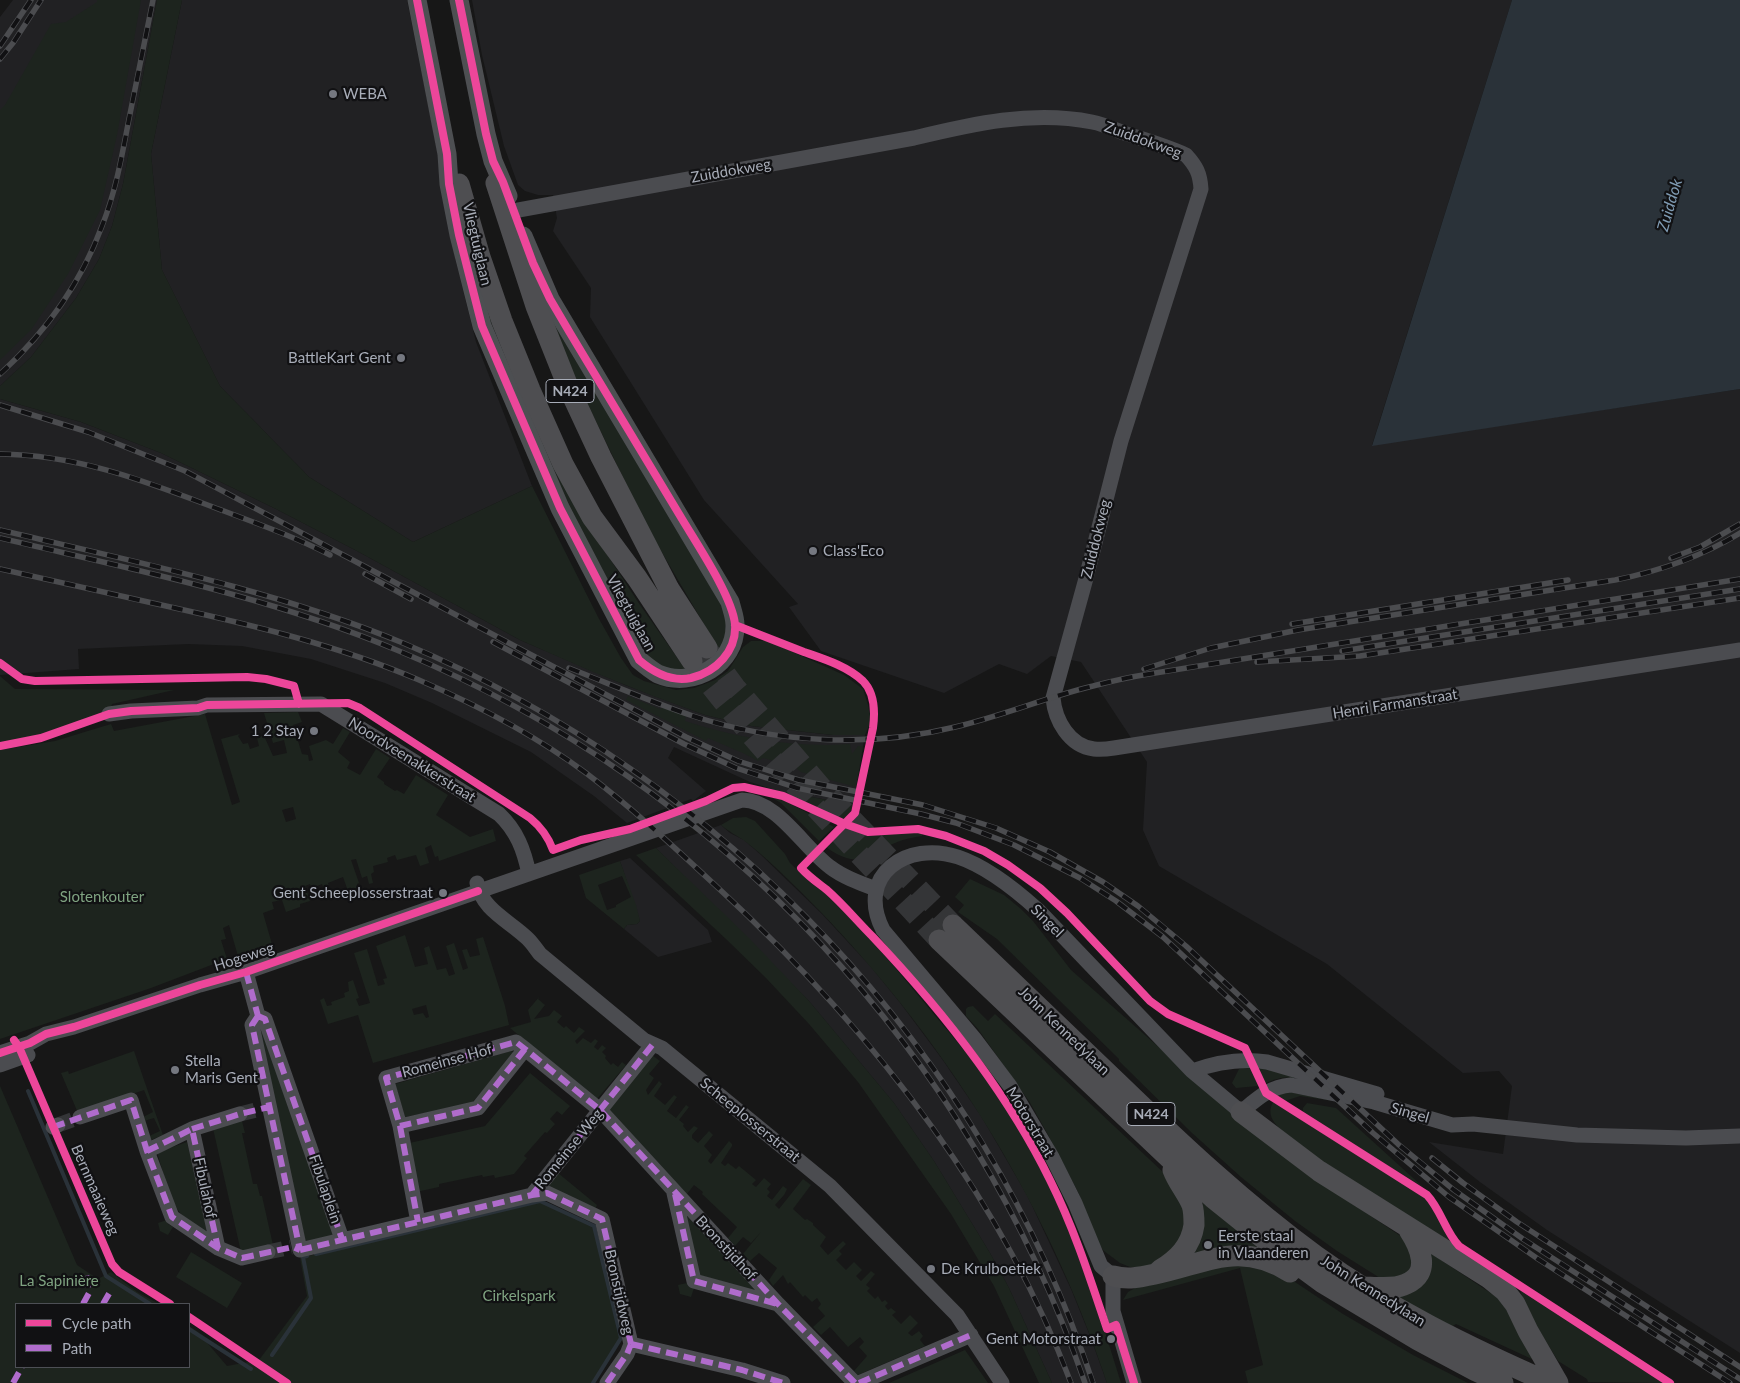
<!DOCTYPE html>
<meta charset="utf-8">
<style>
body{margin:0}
#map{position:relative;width:1740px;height:1383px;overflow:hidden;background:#171717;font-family:Lato,sans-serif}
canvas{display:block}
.legend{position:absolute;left:15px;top:1303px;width:175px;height:65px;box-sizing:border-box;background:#111113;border:1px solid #4d4f55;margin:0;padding:6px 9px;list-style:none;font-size:15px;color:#a8adb8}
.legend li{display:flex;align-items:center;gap:10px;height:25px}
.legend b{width:25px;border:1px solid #4d4f55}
</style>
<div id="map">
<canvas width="1740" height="1383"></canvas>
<ul class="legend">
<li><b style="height:6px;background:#ed469a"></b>Cycle path</li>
<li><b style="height:6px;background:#b06ccc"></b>Path</li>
</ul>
</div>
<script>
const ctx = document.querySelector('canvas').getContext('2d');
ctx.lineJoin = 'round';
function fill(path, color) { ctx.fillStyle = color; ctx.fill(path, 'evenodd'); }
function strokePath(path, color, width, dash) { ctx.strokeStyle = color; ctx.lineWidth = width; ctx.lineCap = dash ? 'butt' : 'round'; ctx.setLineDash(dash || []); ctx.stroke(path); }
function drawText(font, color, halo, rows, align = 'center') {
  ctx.font = font + ' Lato,sans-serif'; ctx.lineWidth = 4.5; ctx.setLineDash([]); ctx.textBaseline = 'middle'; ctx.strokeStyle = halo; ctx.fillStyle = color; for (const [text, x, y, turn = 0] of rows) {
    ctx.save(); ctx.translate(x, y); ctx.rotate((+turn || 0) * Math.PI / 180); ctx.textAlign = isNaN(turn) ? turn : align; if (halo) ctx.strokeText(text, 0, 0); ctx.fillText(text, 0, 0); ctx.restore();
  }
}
fill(new Path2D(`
 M13 0H157L123 184 112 226 99 259 76 298 31 357 0 386V17Z
 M182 0H407L441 169 456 262 476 342 532 486 413 542 309 477 220 386 162 270 151 154Z
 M472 0H1512L1372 445 1740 389V1353L1547 1230 1480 1182 1429 1142 1503 1154 1512 1086 1499 1071 1463 1073 1327 964 1159 866 1143 830 1147 762 1081 662 1051 656 1027 674 999 664 944 693 821 651 789 607 798 604 704 500 590 317 591 288 553 231 557 218 553 195H538L525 191 518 185 504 146 482 55Z
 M0 399 81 422 161 453 276 509 357 551 520 640 625 685 705 715 751 726 833 735H865L853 805 796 794 791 795 750 782 674 747 668 758 706 791 693 801 691 799 627 823 594 796 531 752 432 703 385 683 311 659 242 646 188 644 78 649 79 669 0 675Z
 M721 825 730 833 744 840 760 854 822 914 871 967 901 1004 942 1059 981 1116 1027 1195 1071 1289 1090 1336 1107 1383H1052L1009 1288 990 1253 934 1161 894 1103 809 1001 656 848Z
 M630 858 708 930 712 942 658 957 624 929 627 925 637 924 640 921 620 861Z`), '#212123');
fill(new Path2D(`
 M97 0H141L117 135 100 210 68 274 31 330 0 360V110L5 105 51 24 66 22 97 2Z
 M157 0H182L151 154 162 270 220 386 309 477 413 542 532 486 598 617 621 658 633 675 644 681 676 690 694 688 715 680 728 671 743 647 751 641H768L844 675 863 689 868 705 871 721 865 735H833L751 726 705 715 653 696 593 672 520 640 357 551 276 509 161 453 81 422 0 399V386L31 357 76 298 99 259 112 226 123 184Z
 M473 249 584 519 638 602 683 666 715 643 647 527 577 382 533 279 731 622 718 658 680 673 649 662 571 515 488 316Z
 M0 676 15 689 174 690 112 704 111 710 47 733 0 743Z
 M628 696 660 709 663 707 686 715 685 721C737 738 795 748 850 744L852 754 858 746H863L856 787 801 772 794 766 763 758 758 761 745 754 708 738 706 741 626 700Z
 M298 712 302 722 293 725 302 754 308 755 309 761 313 760 309 746 326 740 333 744 343 728 350 732 338 752 350 762 347 768 360 775 376 749 390 758 377 777 384 782V784L395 791 397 790 404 794 416 775 448 795 436 815 470 837 493 829 496 841 439 861 438 856 435 857 431 845 425 848 429 863 420 866 416 855 397 860 395 855 387 858 388 862 373 866 374 872 371 874 373 883 369 884 367 876 362 878 356 859 351 860 359 883 357 884V888L348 891 343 877 328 883 332 897 327 898 322 884 317 886 319 895 314 897 310 884 305 886 310 901 300 904V907L286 912 282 900 272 902 274 909 263 913 272 944 238 956 229 925 223 928 226 939 221 940 227 959 151 988 0 1039V750L55 741 111 724 114 731 205 714 232 805 240 802 221 739 240 734 238 736 243 744 248 743 250 749 259 746 257 738 262 736 265 738 273 756 287 753 284 740 273 743 264 713ZM293 807 296 819 286 822 282 810Z
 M796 794 853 805C851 812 849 816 842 819L788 795Z
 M771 797 787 802 834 827 819 841 781 803Z
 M746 817 755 821 785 854 790 863 812 884 823 891 871 939 968 1055 995 1091 1020 1132 1046 1179 1065 1222 1097 1306 1121 1383H1107C1047 1201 942 1034 807 898 788 879 768 859 746 842 738 836 729 832 721 825L733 818Z
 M844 830 868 835 916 832 922 834V836C902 839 892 843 875 854L876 857C857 863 842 859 826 847Z
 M656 848 750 939 809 1001 894 1103 934 1161 990 1253 1009 1288 1052 1383H1039L994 1286 951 1214 858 1082 809 1024 766 978 727 940 636 855Z
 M620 861 636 905 640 921 637 924 627 925 624 929 586 898 579 875ZM622 876 631 897 616 905V907L607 910 598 885Z
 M970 879 1004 895 1021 909 1033 921 1071 970 1277 1151 1311 1176 1405 1239C1412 1255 1417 1264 1403 1278H1380L1337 1251 1295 1221 1241 1177 1192 1133 1119 1061V1059L997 939 958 912 964 905 955 897Z
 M405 935 415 967 428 964 424 948 429 946 437 970 446 968 449 976 455 974 446 946 454 943 463 970 468 968 462 950 467 949 470 957 480 955 476 939 483 937 505 1006 509 1025 373 1063 358 1015 328 1024 320 1000 324 998 327 1006 332 1005 331 1002 345 997 344 993 349 991 348 982 353 980 359 998 356 999 359 1006 370 1003 354 953 367 949 378 986 385 984 383 979 387 978 376 946ZM426 1005 429 1017 426 1018 423 1013 414 1015 412 1009Z
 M540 996 538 999 545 1005 534 1019 549 1016 554 1010 562 1016 557 1022 564 1028 566 1026 574 1033 579 1027 585 1031 575 1041 577 1044 583 1038 591 1043 595 1039 598 1041 594 1047 598 1050 602 1045 606 1048 602 1052 606 1056 605 1058 611 1065 613 1063 618 1067 622 1062 626 1065 597 1099 510 1028 531 1022 528 1010Z
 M973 1006 988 1021 995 1014 1165 1174 1180 1190 1187 1233 1166 1261 1142 1268 1130 1267 1120 1263 1104 1251 1099 1245 1078 1192 1046 1131 1029 1101 978 1029 966 1016V1009L968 1007Z
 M261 1025 335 1237 307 1242 305 1240 257 1026Z
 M134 1051 163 1135 151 1140 149 1136 160 1131 154 1118 144 1121 143 1117 153 1112 144 1090 78 1113 61 1073 68 1071 69 1074Z
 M511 1051 514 1052V1055L471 1104 405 1117 395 1084Z
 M652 1055 660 1061 649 1074 654 1078 646 1090 648 1095 659 1081 662 1084 654 1096 665 1105 674 1095 677 1097 667 1111 676 1118 686 1105 689 1107 679 1120 684 1124 683 1126 688 1132 694 1126 698 1128 692 1135V1138L698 1143 709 1131 713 1135 704 1146 712 1155 708 1161 711 1164 729 1141 732 1144V1146L721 1163 725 1166 728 1163 736 1169 739 1166 756 1180 752 1184 756 1187 764 1178 771 1184 767 1189 770 1192 767 1196 772 1200 783 1186 787 1189 784 1195 775 1205 779 1209 803 1179 811 1185 793 1209 805 1220 807 1219 813 1223V1225L826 1237 820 1246 828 1255 843 1241 846 1244 839 1251 842 1254 836 1260 846 1270 854 1262 862 1270 856 1276 861 1281 871 1271 875 1274 866 1285 870 1288 867 1291 875 1299 878 1296 882 1302 885 1300 888 1303 885 1306 888 1310 891 1308 896 1312 892 1315 901 1324 910 1315 918 1323 908 1333 912 1336 919 1331 923 1336 920 1340 925 1346 858 1375 854 1371 867 1356 859 1347 864 1342 860 1337 848 1347 830 1327 821 1335 813 1327 825 1316 818 1308 821 1304 817 1298 812 1302 805 1295 803 1297 790 1282 788 1284 783 1275 773 1286 769 1280 777 1268 759 1253 750 1261 743 1254 761 1232 751 1243 743 1237 735 1246 728 1238 737 1227 702 1194 703 1192 694 1185 687 1194 607 1111Z
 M1258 1065 1318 1085C1294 1078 1288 1073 1264 1084Z
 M1251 1066 1258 1086 1236 1088 1232 1083 1239 1069Z
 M530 1073 570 1106 562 1115 557 1111 550 1119 555 1124 547 1133 545 1132 524 1156 527 1158 514 1174 495 1178 494 1175 483 1177 482 1175 439 1184V1187L416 1192 405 1144 485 1126Z
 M0 1086 77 1265 98 1279 111 1272 137 1292 159 1304H16V1367H189V1326L198 1332 227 1366 259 1360 307 1296 300 1258 540 1201 594 1226 621 1338 593 1383H0Z
 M1289 1092 1334 1101 1300 1096 1285 1101 1276 1096 1282 1093Z
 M1273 1102 1426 1198 1436 1212 1452 1244 1352 1184 1280 1129C1272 1121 1267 1113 1273 1102Z
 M1307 1103 1336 1108 1423 1187 1307 1116 1303 1114V1108Z
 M245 1117 246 1120 242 1121 245 1133H242L253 1184H257L260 1196H262L273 1245 241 1252 212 1124Z
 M187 1142 208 1230 205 1231C197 1226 188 1222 182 1215 169 1200 164 1174 158 1156V1152Z
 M558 1173 597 1205 595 1210 547 1186Z
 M1203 1201 1257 1247 1189 1260 1200 1217Z
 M684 1213 759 1292 699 1275Z
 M167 1220 168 1224 173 1227 168 1235 160 1231 158 1223Z
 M191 1252 242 1283 227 1308 176 1277Z
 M1429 1252 1498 1298 1519 1328 1534 1360 1456 1324 1448 1329 1393 1296Z
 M1223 1262 1274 1268 1343 1314 1413 1355 1468 1383H1248L1245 1371 1263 1365 1240 1268 1123 1300 1128 1292 1135 1288Z
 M687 1283 688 1286 694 1288 691 1297 680 1294 678 1285Z
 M1520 1289 1663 1383 1588 1382 1587 1379 1558 1361 1524 1305Z
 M965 1350 988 1383H889Z`), '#1d241e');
fill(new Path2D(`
 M1512 0H1740V389L1372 446Z`), '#2a3239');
strokePath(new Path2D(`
 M28 1091 106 1276 150 1304
 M316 1254 540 1201 594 1226 621 1338 593 1383
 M189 1329 251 1369
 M272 1355 311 1298 303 1257 307 1256`), '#2a3239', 4);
strokePath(new Path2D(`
 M240 1114 260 1109
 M58 1125 80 1117
 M268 1252 291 1247`), '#343537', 15, [15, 8]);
strokePath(new Path2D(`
 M707 649 735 687 822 788 953 925
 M692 661C766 761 855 848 939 940`), '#343537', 21, [21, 11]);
strokePath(new Path2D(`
 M513 211 914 138C972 124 1032 110 1092 122 1103 124 1114 129 1124 133 1145 140 1166 146 1186 155 1196 166 1200 173 1201 189L1121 441 1085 582 1053 698C1055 720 1069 746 1094 749 1101 750 1108 749 1114 748L1740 650
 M109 714 131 711 198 708 207 705 321 704 499 814C517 831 524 850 529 874
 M477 883C482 910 510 921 528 939 533 944 536 949 540 954L644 1040 662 1048 830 1186 957 1315 1002 1383
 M246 972 258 1016
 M258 1016 265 1019 342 1239
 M258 1016 252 1025 300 1250
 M525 1049 478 1108 400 1126 386 1078 516 1042 525 1049 600 1110 778 1304 855 1383
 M0 1053 30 1043 46 1034 74 1027 200 985 246 972 742 800C777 800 804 848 830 867 843 877 860 883 876 889
 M0 1065 28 1055
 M1192 1071C1217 1062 1242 1058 1267 1062L1377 1094
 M80 1117 131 1100 147 1151 172 1217 218 1248 242 1258 268 1252
 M400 1126 418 1222
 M53 1127 58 1125
 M192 1129 240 1114
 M147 1151 192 1129 218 1248
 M674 1193 694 1281 778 1304
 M532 1195 653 1044
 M300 1250 532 1195 547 1193 602 1219 631 1344
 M631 1344 742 1370 783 1383
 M607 1383 627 1354 631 1344
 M859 1383 971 1335
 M1134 1383 1113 1311V1276L1101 1266 1075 1203 1052 1157 1010 1086 974 1038 883 930C855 875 907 840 958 857 985 866 1017 891 1038 910L1192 1071 1241 1112C1258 1098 1269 1087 1291 1085L1374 1102 1452 1125 1473 1124 1577 1135 1686 1138 1740 1136`), '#4b4c50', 15);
strokePath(new Path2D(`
 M417 0 447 154 449 184 459 235 482 326 560 508 639 660C645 665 651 670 658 674 693 689 736 664 735 625 735 617 732 610 730 602L550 299 523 236
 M459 0 486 134 493 161 508 196`), '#4d4f52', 19);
strokePath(new Path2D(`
 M496 183 536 306 567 384 601 457 669 589 707 648
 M459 184 480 257 502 321 530 390 563 464 592 517 637 578 692 661
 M953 925C1008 977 1063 1030 1118 1083 1181 1144 1245 1204 1316 1256 1388 1308 1468 1347 1550 1383
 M939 940 1169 1158 1213 1198 1274 1247 1323 1283 1418 1340 1476 1371 1503 1383
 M1241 1112 1319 1171 1489 1278 1505 1291 1515 1304 1528 1331 1558 1383
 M1160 1270C1178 1259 1191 1246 1194 1225 1194 1218 1194 1211 1192 1205 1187 1193 1178 1183 1173 1170
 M1113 1276C1128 1280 1141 1277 1155 1274 1208 1263 1239 1240 1290 1272
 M1363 1287C1377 1287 1394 1290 1406 1284 1432 1273 1420 1247 1409 1230`), '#4e4e51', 21);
const rail = new Path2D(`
 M0 46 31 0
 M0 59 13 43 41 0
 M0 374C45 333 81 283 102 226 116 191 122 155 129 119 137 79 145 40 153 0
 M0 405 88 432 185 471 686 737 738 761 776 773 799 780 923 805 996 828 1050 852 1103 882 1138 906 1186 946 1398 1144 1454 1190 1523 1239 1740 1379
 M0 454C78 455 142 480 213 507 253 522 293 536 330 555
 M0 530C136 562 274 590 403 643 724 778 984 1051 1093 1383
 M0 538C135 570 271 597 399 651 723 785 970 1053 1085 1383
 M1671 558 1700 547 1740 524
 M0 569C56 581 111 594 166 606 252 625 337 645 419 680 477 705 535 735 586 773 631 807 673 846 715 885 866 1024 998 1189 1071 1383
 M365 574 411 599
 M1292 624 1568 580
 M493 642 684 744 736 768 797 788 921 814 956 823 1014 845 1080 878 1116 901 1163 937 1373 1133 1449 1197 1538 1259 1730 1383
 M1342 651 1740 589
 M1257 662 1360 656 1740 598
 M569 668C610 684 651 702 693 716 776 743 870 748 955 727 1002 716 1047 697 1093 686 1112 681 1130 677 1149 674L1740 579
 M1144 669 1211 648 1298 630 1615 580C1660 571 1701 557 1740 533
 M1432 1158 1463 1183 1517 1222 1740 1367`);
strokePath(rail, '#4b4c4f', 5.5);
strokePath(rail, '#111113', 4, [11]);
strokePath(new Path2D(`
 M246 972 258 1016
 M258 1016 265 1019 342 1239
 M258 1016 252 1025 300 1250
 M525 1049 478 1108 400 1126 386 1078 516 1042 525 1049 600 1110 778 1304 855 1383
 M400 1126 418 1222
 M53 1127 131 1100 147 1151 172 1217 218 1248 242 1258 293 1247 300 1250
 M192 1129 240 1114 269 1107
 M147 1151 192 1129 218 1248
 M675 1194 694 1281 777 1304
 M532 1195 653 1044
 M300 1250 532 1195 547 1193 602 1219 631 1344
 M83 1304 89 1293 86 1274
 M103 1304 110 1292
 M631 1344 742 1370 783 1383
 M13 1383 22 1367
 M607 1383 627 1354 631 1344
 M859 1383 971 1335`), '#b06ccc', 6, [12, 6]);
strokePath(new Path2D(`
 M417 0 447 154 449 184 459 235 482 326 560 508 639 660C653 672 672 682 691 678 716 672 737 651 735 624 732 596 697 544 682 519 644 457 607 395 570 333L550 299 533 263 503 182 493 161 486 134 459 0
 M735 625C758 634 781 643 804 652 824 659 847 666 863 681 875 693 875 713 873 728L855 813 801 868C809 877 818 883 827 890 843 904 857 921 872 936 941 1009 1006 1090 1050 1180 1074 1228 1090 1278 1107 1329L1116 1325 1134 1383
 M0 663 22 679 35 681 247 677 266 679 294 686 299 704
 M0 746 41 738 109 714 131 711 198 708 207 705 348 703 360 708 530 818C541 827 548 836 553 850L581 840 630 829 706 801 733 788 744 787 783 796 845 824 868 832 918 829 946 836 984 851 1008 865 1040 888 1067 913 1150 1001 1168 1014 1245 1048 1266 1093 1427 1195C1441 1210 1445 1231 1459 1246L1670 1383
 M14 1040 19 1047 112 1264 119 1272 170 1304
 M0 1053 30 1043 46 1034 74 1027 200 985 246 972 478 891
 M189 1317 287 1383`), '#ed469a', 8);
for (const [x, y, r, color] of [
 [333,94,5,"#757880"],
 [401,358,5,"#757880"],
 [813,551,5,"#757880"],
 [314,731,5,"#757880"],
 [443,893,5,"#757880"],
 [175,1070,5,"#757880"],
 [1208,1245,5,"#757880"],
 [931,1269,5,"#757880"],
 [1111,1339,5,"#757880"]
]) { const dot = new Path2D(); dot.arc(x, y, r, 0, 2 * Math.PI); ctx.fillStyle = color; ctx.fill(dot); strokePath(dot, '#111113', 2); }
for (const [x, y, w] of [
 [570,391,48],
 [1151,1114,48]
]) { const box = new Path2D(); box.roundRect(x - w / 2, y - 11.5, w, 23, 4); ctx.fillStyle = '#111113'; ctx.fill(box); strokePath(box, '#a8adb8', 1); }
drawText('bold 14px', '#a8adb8', null, [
 ["N424",570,391],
 ["N424",1151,1114]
]);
drawText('15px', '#a8adb8', '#111113', [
 ["WEBA",343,94],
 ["BattleKart Gent",391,358,"right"],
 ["Class'Eco",823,551],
 ["1 2 Stay",304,731,"right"],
 ["Gent Scheeplosserstraat",433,893,"right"],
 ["Stella",185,1061],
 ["Maris Gent",185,1078],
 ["Eerste staal",1218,1236],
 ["in Vlaanderen",1218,1253],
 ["De Krulboetiek",941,1269],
 ["Gent Motorstraat",1101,1339,"right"]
], 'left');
drawText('15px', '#a8adb8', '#111113', [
 ["Zuiddokweg",1143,140,20],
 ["Zuiddokweg",731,171,-10],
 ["Vliegtuiglaan",477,244,77],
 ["Zuiddokweg",1096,539,-76],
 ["Vliegtuiglaan",631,613,61],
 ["Henri Farmanstraat",1395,704,-9],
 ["Noordveenakkerstraat",412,760,32],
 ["Singel",1047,921,45],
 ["Hogeweg",244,957,-18],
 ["John Kennedylaan",1064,1031,44],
 ["Romeinse Hof",447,1061,-15],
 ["Singel",1410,1113,16],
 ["Scheeplosserstraat",750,1120,39],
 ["Motorstraat",1030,1122,59],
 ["Romeinse Weg",569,1149,-51],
 ["Fibulahof",205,1188,78],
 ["Fibulaplein",325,1189,71],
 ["Bernmaaieweg",95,1190,66],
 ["Bronstijdhof",726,1248,47],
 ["John Kennedylaan",1373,1291,32],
 ["Bronstijdweg",619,1292,77]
]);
drawText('15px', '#7fa381', '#111113', [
 ["Slotenkouter",102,897],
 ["La Sapinière",59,1281],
 ["Cirkelspark",519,1296]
]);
drawText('italic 16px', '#7f9bb3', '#111113', [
 ["Zuiddok",1670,205,-74]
]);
</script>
